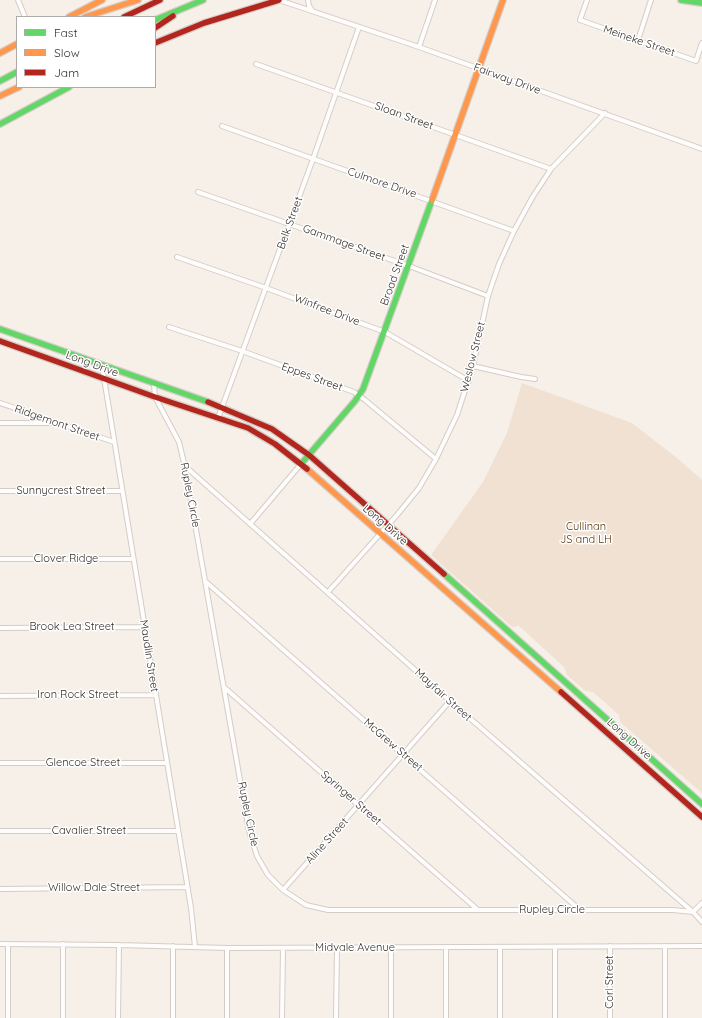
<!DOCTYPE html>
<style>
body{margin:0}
#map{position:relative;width:702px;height:1018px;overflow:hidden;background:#f7f0e9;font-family:Quicksand,sans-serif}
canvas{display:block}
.legend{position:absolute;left:16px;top:16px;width:140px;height:72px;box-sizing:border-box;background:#fff;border:1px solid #aeaca9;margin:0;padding:5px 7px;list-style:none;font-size:12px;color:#352f29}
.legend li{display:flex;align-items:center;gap:8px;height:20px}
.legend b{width:20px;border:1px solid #aeaca9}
</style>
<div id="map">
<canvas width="702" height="1018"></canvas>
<ul class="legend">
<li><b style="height:5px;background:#63d668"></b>Fast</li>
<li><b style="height:5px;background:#ff974d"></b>Slow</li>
<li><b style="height:5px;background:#b3261e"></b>Jam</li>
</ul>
</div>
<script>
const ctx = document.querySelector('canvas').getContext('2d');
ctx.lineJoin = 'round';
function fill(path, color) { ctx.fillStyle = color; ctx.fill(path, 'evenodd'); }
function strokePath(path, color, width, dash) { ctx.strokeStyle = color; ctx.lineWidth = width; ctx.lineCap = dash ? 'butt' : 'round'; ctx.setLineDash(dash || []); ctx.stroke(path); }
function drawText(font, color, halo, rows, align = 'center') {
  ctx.font = font + ' Quicksand,sans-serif'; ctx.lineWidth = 3; ctx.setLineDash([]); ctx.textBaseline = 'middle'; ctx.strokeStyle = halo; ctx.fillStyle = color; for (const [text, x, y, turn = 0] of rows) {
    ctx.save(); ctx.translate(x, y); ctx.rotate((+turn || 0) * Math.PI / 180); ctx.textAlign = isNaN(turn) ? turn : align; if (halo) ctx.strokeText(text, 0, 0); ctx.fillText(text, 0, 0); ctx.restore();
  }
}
fill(new Path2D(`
 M522 383 632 423 677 458 702 480V793L620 722 619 715 593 692 585 691 567 675 564 667 519 626 512 627 431 555 483 482 507 433Z`), '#f0e1d2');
const street = new Path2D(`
 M18 0 25 17
 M279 0 419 47 702 149
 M308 0 309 6 312 10
 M587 0 580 20 696 61 702 43
 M638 40 651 0
 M419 47 435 0
 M256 64 551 169
 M222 126 514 231
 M198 192 409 266 488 296
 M177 257 266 288 385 332 469 381
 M169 327 242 351 354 392 365 400 436 459
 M102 366 191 908 195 947
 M473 366 521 377 535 379
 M154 384 155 397 179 442 185 467 249 831 257 856 268 875 283 890 306 905 328 910H673L693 912 702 903
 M0 403 114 442
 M218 418 313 159 359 27
 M0 423H54
 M186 467 450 701 693 912 702 922
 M0 491H122
 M250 524 301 464
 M0 559H133
 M205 581 580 910
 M328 592 397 515 419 488 436 459 457 415 473 366 488 296 499 264 514 231 532 198 551 169 605 113
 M0 628 144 627
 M225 688 478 910
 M0 696 155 695
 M0 763H167
 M0 831H178
 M0 889 187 887
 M283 890 450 701
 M0 944 119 945 227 948 702 946
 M8 944V1018
 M63 944V1018
 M173 946V1018
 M610 946V1018
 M446 947V1018
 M500 947V1018
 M555 947V1018
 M227 948V1018
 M391 948V1018
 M118 1018 119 945
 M282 1018 283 948
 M336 1018 337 948
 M665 1018V946`);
const fast = new Path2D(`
 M681 0 702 3
 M155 20 203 0
 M0 81 17 72
 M0 124 69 87
 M0 329 208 402
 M301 464 355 401 363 389 432 200
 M444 574 702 804`);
const slow = new Path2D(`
 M69 17 102 0
 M85 17 138 0
 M0 53 17 44
 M0 96 19 87
 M432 200 503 0
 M307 469 561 692`);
const jam = new Path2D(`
 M124 17 160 0
 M155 28 173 16
 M155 43 204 23 279 0
 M0 341 155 397 248 428 275 444 307 469
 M208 402 272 429 309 455 444 574
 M561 692 702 817`);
strokePath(street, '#d4cdc7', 6);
strokePath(fast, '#d4cdc7', 8);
strokePath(slow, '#d4cdc7', 8);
strokePath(jam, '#d4cdc7', 8);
strokePath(street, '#fefdfc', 4);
strokePath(fast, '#63d668', 5.5);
strokePath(slow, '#ff974d', 5.5);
strokePath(jam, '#b3261e', 5.5);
drawText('11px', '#352f29', '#fff', [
 ["Meineke Street",639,41,19],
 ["Fairway Drive",507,79,20],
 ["Sloan Street",404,116,20],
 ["Culmore Drive",382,183,19],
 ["Belk Street",290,223,-70],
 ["Gammage Street",344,243,20],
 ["Broad Street",395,275,-70],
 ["Winfree Drive",327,310,21],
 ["Weslow Street",473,357,-76],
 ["Long Drive",92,364,20],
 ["Eppes Street",312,377,20],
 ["Ridgemont Street",57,423,19],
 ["Sunnycrest Street",61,491],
 ["Rupley Circle",190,495,79],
 ["Long Drive",385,525,41],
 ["Clover Ridge",66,559],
 ["Brook Lea Street",72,627],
 ["Maudlin Street",149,656,81],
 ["Iron Rock Street",78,695],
 ["Mayfair Street",443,695,42],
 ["Long Drive",629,739,42],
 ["McGrew Street",393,745,41],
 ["Glencoe Street",83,763],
 ["Springer Street",351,798,41],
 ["Rupley Circle",248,814,78],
 ["Cavalier Street",89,831],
 ["Aline Street",327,841,-48],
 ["Willow Dale Street",94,888],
 ["Rupley Circle",552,910],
 ["Midvale Avenue",355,948],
 ["Corl Street",610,982,-90]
]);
drawText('11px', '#59360b', '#fff', [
 ["Cullinan",586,527],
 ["JS and LH",586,540]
]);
</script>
